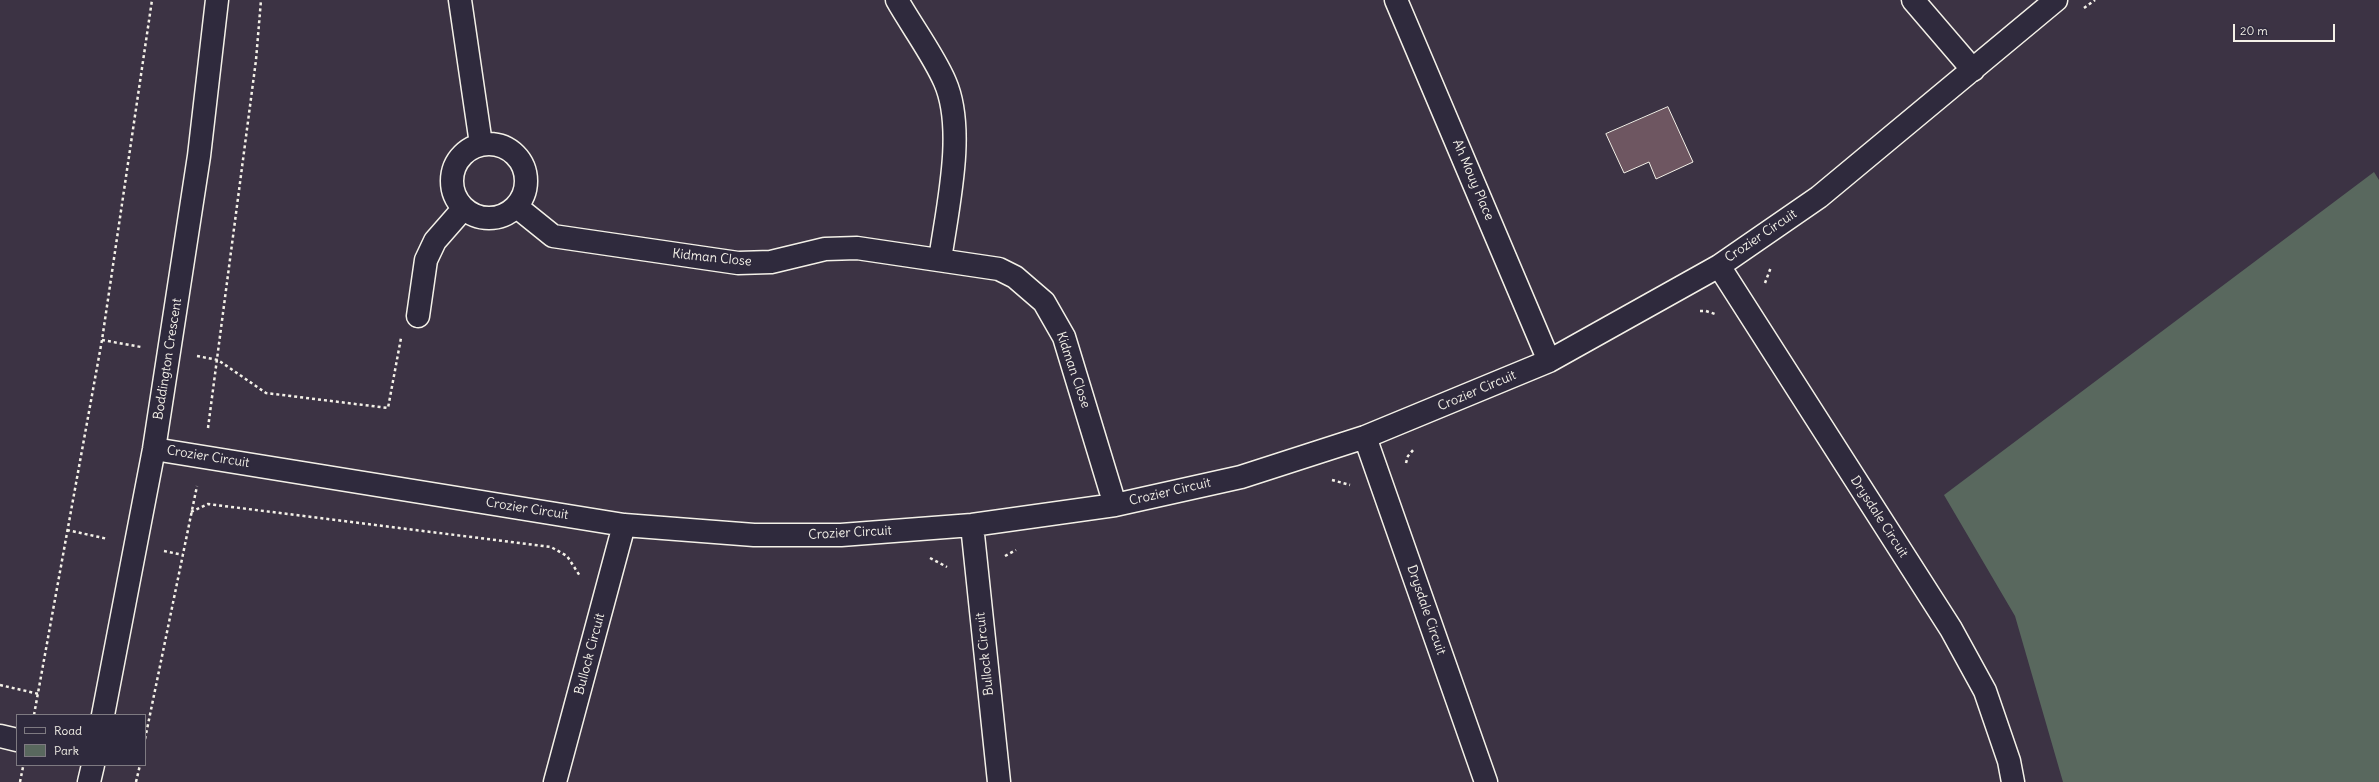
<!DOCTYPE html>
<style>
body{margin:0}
#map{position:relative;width:2379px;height:782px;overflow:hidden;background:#3c3344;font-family:Delius,sans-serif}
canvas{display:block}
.legend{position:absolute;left:16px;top:714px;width:130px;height:52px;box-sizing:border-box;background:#2f2a3d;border:1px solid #7e7a81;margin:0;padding:5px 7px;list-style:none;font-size:12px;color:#f4f1e8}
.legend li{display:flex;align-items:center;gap:8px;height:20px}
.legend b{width:20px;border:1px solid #7e7a81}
.scale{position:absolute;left:2233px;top:24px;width:102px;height:18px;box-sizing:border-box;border:2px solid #f4f1e8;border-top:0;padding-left:5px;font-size:12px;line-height:14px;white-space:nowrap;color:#f4f1e8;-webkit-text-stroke:3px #2f2a3d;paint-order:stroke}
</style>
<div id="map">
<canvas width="2379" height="782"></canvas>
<ul class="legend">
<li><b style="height:5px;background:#2f2a3d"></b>Road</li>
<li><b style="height:11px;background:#59685e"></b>Park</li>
</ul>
<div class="scale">20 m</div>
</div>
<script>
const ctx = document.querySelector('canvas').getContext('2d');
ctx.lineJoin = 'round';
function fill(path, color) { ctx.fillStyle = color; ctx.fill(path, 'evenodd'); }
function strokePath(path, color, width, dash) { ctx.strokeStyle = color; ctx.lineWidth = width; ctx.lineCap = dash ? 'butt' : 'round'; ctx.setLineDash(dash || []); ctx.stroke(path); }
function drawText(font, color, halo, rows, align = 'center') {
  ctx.font = font + ' Delius,sans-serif'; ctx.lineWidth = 3.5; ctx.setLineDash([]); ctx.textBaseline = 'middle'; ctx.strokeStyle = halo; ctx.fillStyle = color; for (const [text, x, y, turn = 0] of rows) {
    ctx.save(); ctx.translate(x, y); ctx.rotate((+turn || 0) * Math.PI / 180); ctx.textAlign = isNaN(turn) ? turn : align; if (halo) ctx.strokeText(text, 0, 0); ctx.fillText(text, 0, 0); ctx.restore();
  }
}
fill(new Path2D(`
 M2374 172 2379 180V782H2063L2015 616 1944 495Z`), '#59685e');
const building = new Path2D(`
 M1668 107 1693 162 1656 179 1649 162 1624 173 1606 134Z`);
fill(building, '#6e5661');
strokePath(building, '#f4f1e8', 1);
const minor = new Path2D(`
 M460 0 481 144
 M897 0C911 25 934 56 945 82 966 130 947 209 940 260
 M1396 0 1549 361
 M1913 0 1973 70
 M452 181a37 37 0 1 1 74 0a37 37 0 1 1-74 0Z
 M517 207 553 236 738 263 771 262 825 249 857 248 999 269 1015 277 1044 302 1064 337 1115 505
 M1719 266 1951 629 1985 691 2009 761 2013 782
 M418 316 426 260 435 241 463 209
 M1365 437 1486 782
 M154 449 624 525 754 535H841L972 525 1115 505 1241 477 1365 437 1549 361 1719 266 1819 197 2056 0
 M972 525 999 782
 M103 715 154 449 199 156 217 0
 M0 736 17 740
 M89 782 93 765
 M555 782 624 525`);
strokePath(minor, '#f4f1e8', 25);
strokePath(new Path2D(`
 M2084 8 2095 0
 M1765 283 1771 267
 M1700 311H1706L1715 314
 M102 340 141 347
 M197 356 218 360 266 393 388 408 401 338
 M208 428 256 60 261 0
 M1406 463 1408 456 1414 449
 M1332 480 1350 485
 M191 512 208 504 551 547 567 556 580 576
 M67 530 108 539
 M164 551 183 555
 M1005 556 1016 550
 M930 558 947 567
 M0 685 39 694
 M34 715 102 340 152 0
 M145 739 197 486
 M20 782 23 767
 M136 782 140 765`), '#f4f1e8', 2.5, [3, 3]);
strokePath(minor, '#2f2a3d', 22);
drawText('13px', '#f4f1e8', '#2f2a3d', [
 ["Ah Mouy Place",1473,180,67],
 ["Crozier Circuit",1761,236,-34],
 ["Kidman Close",712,258,6],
 ["Boddington Crescent",168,359,-81],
 ["Kidman Close",1073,370,71],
 ["Crozier Circuit",1477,391,-23],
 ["Crozier Circuit",208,457,9],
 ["Crozier Circuit",1170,492,-13],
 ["Crozier Circuit",527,509,9],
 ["Drysdale Circuit",1879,517,57],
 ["Crozier Circuit",850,533,-3],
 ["Drysdale Circuit",1426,610,71],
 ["Bullock Circuit",590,654,-75],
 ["Bullock Circuit",985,654,-96]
]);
</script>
